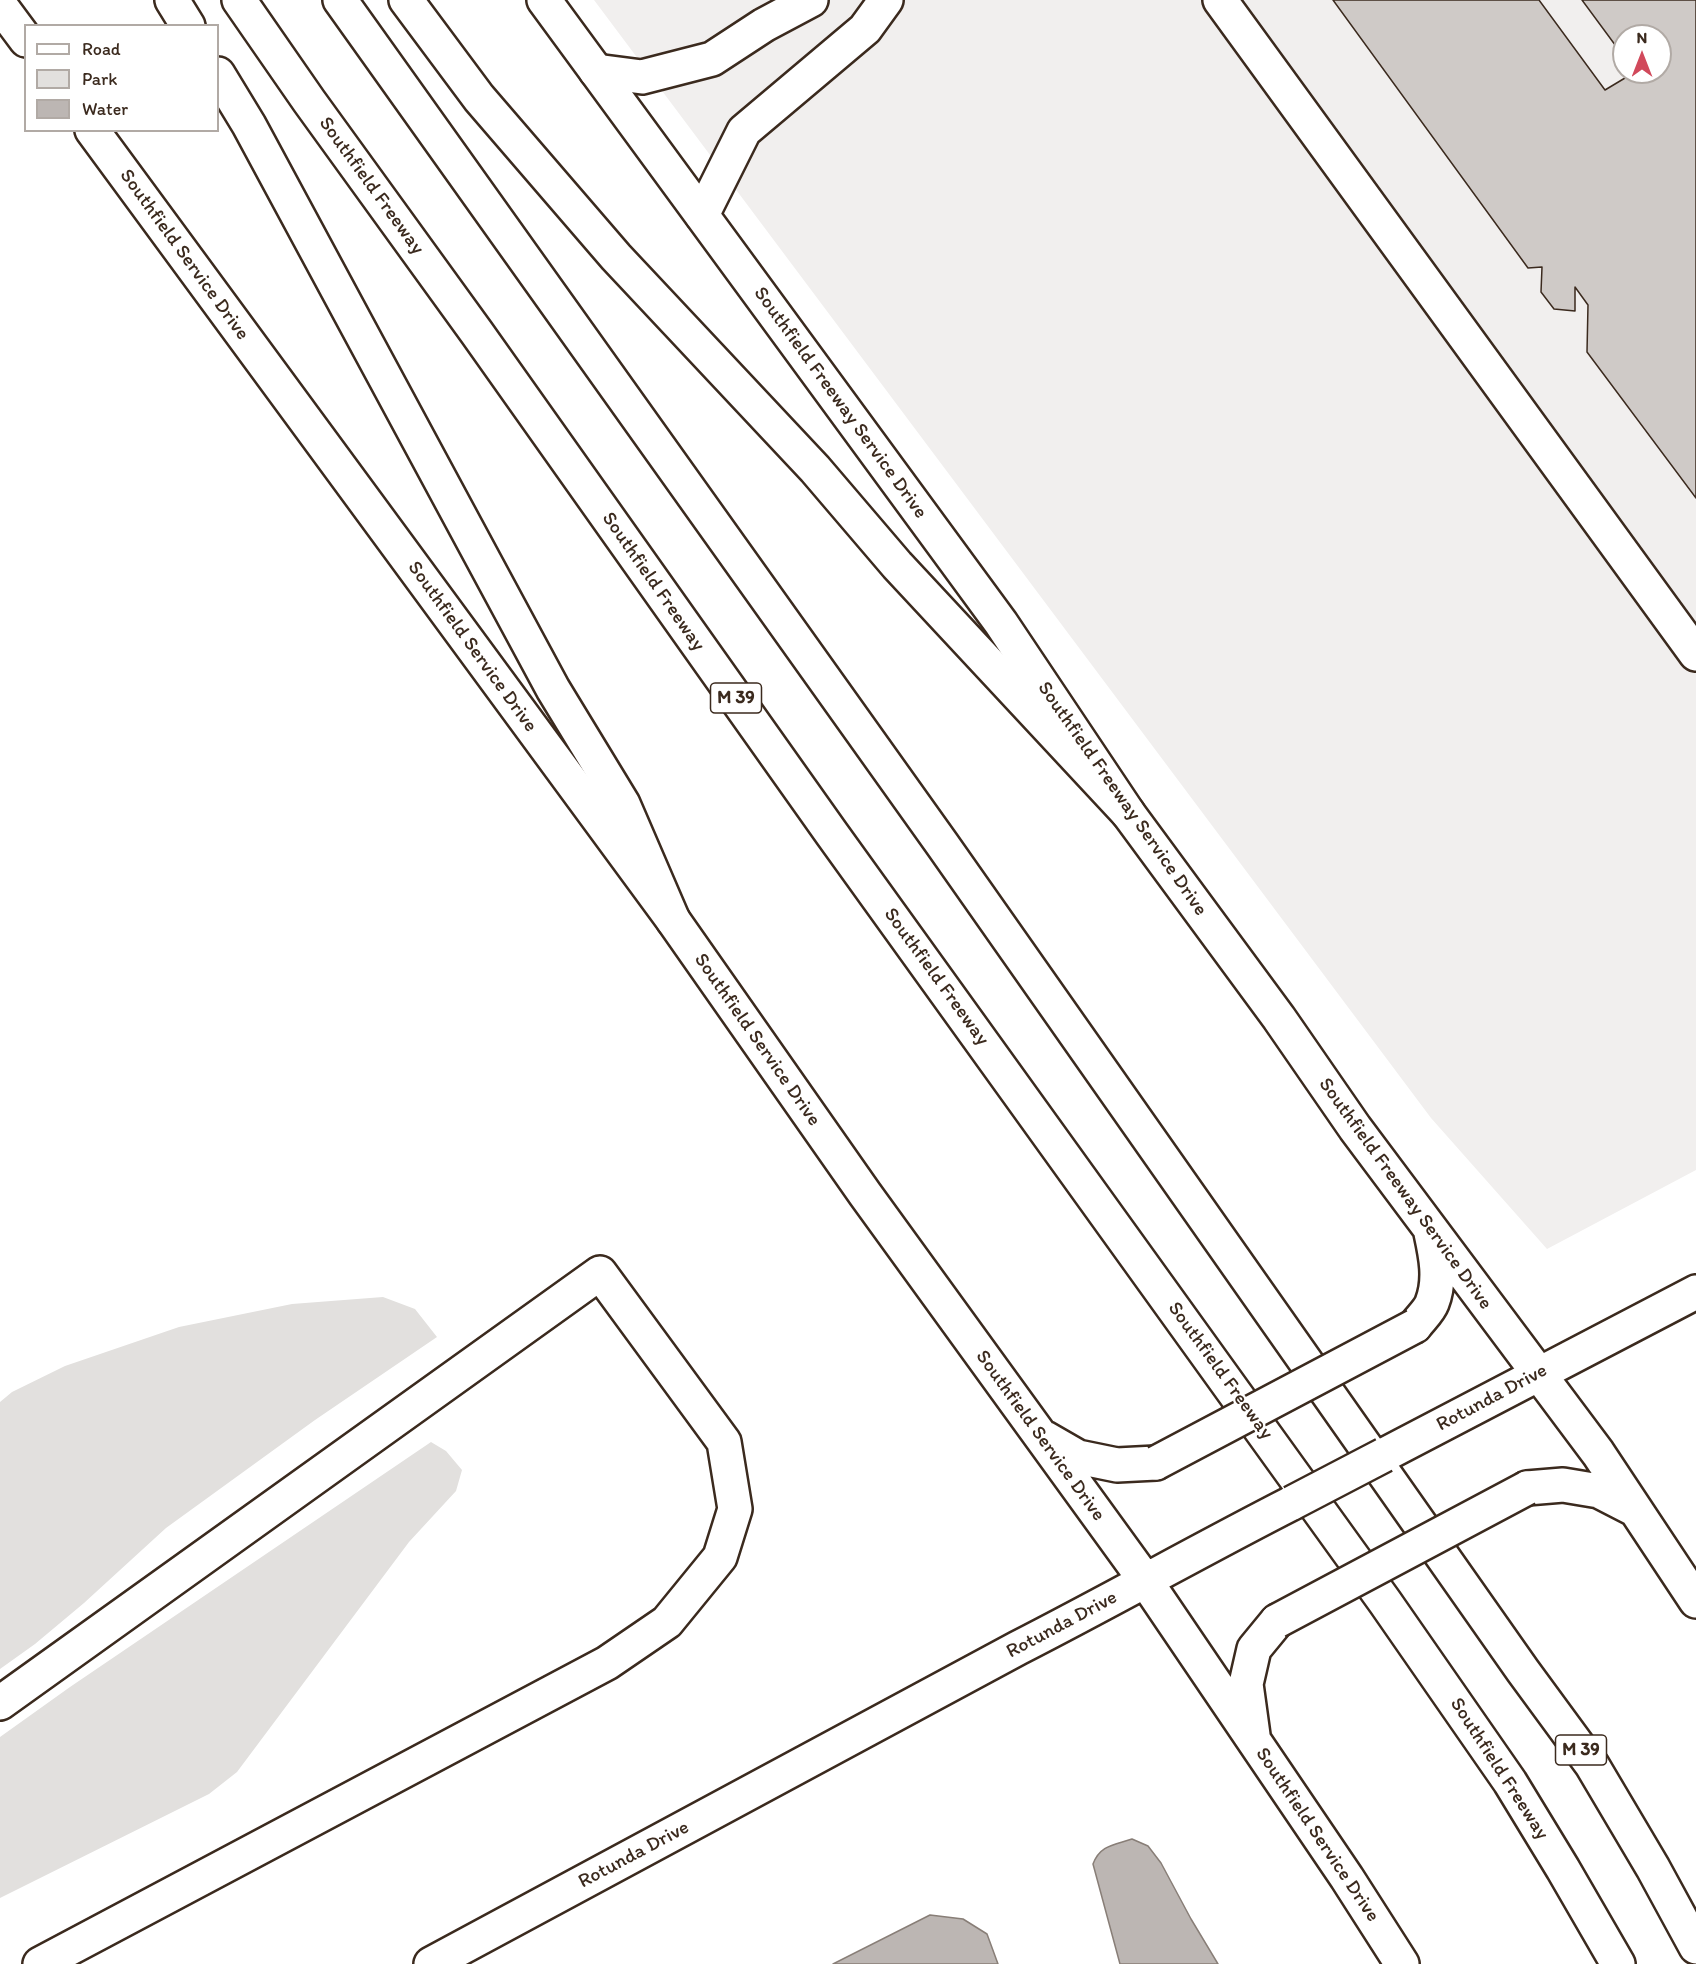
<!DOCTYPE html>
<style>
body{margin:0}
#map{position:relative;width:1696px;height:1964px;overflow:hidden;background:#fff;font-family:Itim,sans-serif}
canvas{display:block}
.legend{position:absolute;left:24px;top:24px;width:195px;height:108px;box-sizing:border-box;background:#fff;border:2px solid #b1aaa5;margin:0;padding:8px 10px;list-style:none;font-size:18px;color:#3b2a1e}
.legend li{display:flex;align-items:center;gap:12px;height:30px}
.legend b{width:30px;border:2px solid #b1aaa5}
.north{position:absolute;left:1612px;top:24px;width:60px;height:60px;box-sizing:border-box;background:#fff;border:2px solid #b1aaa5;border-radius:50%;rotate:0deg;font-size:16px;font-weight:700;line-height:24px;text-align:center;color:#3b2a1e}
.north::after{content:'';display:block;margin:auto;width:21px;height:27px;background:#d1495b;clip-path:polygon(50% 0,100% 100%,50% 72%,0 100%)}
</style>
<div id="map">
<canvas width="1696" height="1964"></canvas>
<ul class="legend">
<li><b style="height:8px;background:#fff"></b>Road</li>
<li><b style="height:16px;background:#e2e0de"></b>Park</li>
<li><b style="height:16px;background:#bcb6b3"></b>Water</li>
</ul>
<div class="north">N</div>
</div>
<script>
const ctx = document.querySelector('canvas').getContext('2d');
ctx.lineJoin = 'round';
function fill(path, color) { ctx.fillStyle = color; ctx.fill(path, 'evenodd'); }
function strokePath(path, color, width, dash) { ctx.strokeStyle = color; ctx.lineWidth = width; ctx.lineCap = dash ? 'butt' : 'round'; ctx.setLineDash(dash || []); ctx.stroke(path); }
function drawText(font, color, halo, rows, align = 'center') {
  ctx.font = font + ' Itim,sans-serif'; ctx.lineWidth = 4.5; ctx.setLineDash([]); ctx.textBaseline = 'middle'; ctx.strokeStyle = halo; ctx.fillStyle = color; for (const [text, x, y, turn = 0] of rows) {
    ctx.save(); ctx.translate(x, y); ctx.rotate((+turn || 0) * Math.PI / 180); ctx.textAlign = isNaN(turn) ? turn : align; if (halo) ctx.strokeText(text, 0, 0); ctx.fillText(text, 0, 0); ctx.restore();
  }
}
fill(new Path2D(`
 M594 0H1696V1170L1547 1249 1431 1118ZM1624 36H1660V72H1624Z`), '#f1efee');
fill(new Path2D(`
 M383 1297 415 1309 437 1337 315 1420 166 1528 84 1603 35 1644 0 1669V1402L12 1392 65 1366 179 1327 292 1304Z
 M431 1442 446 1451 462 1470 456 1491 409 1542 237 1772 209 1794 0 1898V1737L70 1687Z`), '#e2e0de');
const water = new Path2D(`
 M1132 1839 1148 1846 1161 1863 1191 1919 1218 1964H1120L1093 1864C1100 1845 1114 1845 1132 1839Z
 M930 1915 963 1919 987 1934 998 1964H833Z`);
fill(water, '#bcb6b3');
strokePath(water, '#887e77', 1.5);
const building = new Path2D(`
 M1333 0H1539L1605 90 1635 72H1660V36H1624V57L1582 0H1696V498L1587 352 1588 305 1575 287V311L1554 309 1541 292 1542 267 1528 268Z`);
fill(building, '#cfcac7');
strokePath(building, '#3b2a1e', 1.5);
const minor = new Path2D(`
 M1220 0 1696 654
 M596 71 642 77 712 59 764 25 811 0
 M702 215 744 131 865 29 886 0
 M0 1703 600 1273 724 1442 735 1509 720 1557 667 1622 607 1663 40 1964`);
const major = new Path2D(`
 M544 0 1001 623 1128 813 1279 1018 1355 1128 1598 1453 1696 1601
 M0 5 26 40
 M92 130 673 920 865 1194 1145 1580 1347 1878 1402 1964
 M1415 1326C1420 1319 1429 1311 1432 1303 1441 1280 1436 1256 1431 1233
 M1045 1438 1078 1457 1117 1465 1156 1463
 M1384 1455 1696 1292
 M1527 1488 1563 1485 1599 1491 1634 1509
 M1253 1735 1246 1684 1254 1649 1277 1621
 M431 1964 1018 1648C1110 1601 1200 1550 1292 1503`);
const highway = new Path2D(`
 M172 0 188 26
 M239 0 309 101 477 333 832 834 1385 1602 1510 1782 1563 1869 1618 1964
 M340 0 942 844 1523 1671 1592 1765 1653 1868 1696 1947
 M406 0 479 98 616 257 815 469 897 565 1128 813
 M218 74 249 125 553 689 623 804 673 920`);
strokePath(minor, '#3b2a1e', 38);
strokePath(major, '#3b2a1e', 38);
strokePath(highway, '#3b2a1e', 38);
strokePath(minor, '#fff', 33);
strokePath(major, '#fff', 33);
strokePath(highway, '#fff', 33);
const majorBridge = new Path2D(`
 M1156 1463 1415 1326
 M1292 1503 1384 1455
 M1277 1621 1527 1488`);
strokePath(majorBridge, '#3b2a1e', 38, []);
strokePath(majorBridge, '#fff', 33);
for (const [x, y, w] of [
 [736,698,51],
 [1581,1750,51]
]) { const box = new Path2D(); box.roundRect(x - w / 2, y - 15, w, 30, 4.5); ctx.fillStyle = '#fff'; ctx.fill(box); strokePath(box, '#3b2a1e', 1.5); }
drawText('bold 18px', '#3b2a1e', null, [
 ["M 39",736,698],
 ["M 39",1581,1750]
]);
drawText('20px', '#3b2a1e', '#fff', [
 ["Southfield Freeway",371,186,54],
 ["Southfield Service Drive",184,255,54],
 ["Southfield Freeway Service Drive",840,403,54],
 ["Southfield Freeway",653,582,55],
 ["Southfield Service Drive",472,647,54],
 ["Southfield Freeway Service Drive",1122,799,55],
 ["Southfield Freeway",936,977,54],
 ["Southfield Service Drive",757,1040,55],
 ["Southfield Freeway Service Drive",1405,1194,54],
 ["Southfield Freeway",1220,1371,54],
 ["Rotunda Drive",1492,1398,-28],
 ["Southfield Service Drive",1040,1436,54],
 ["Rotunda Drive",1062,1625,-28],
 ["Southfield Freeway",1499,1769,57],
 ["Southfield Service Drive",1317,1835,56],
 ["Rotunda Drive",634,1855,-28]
]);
</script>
